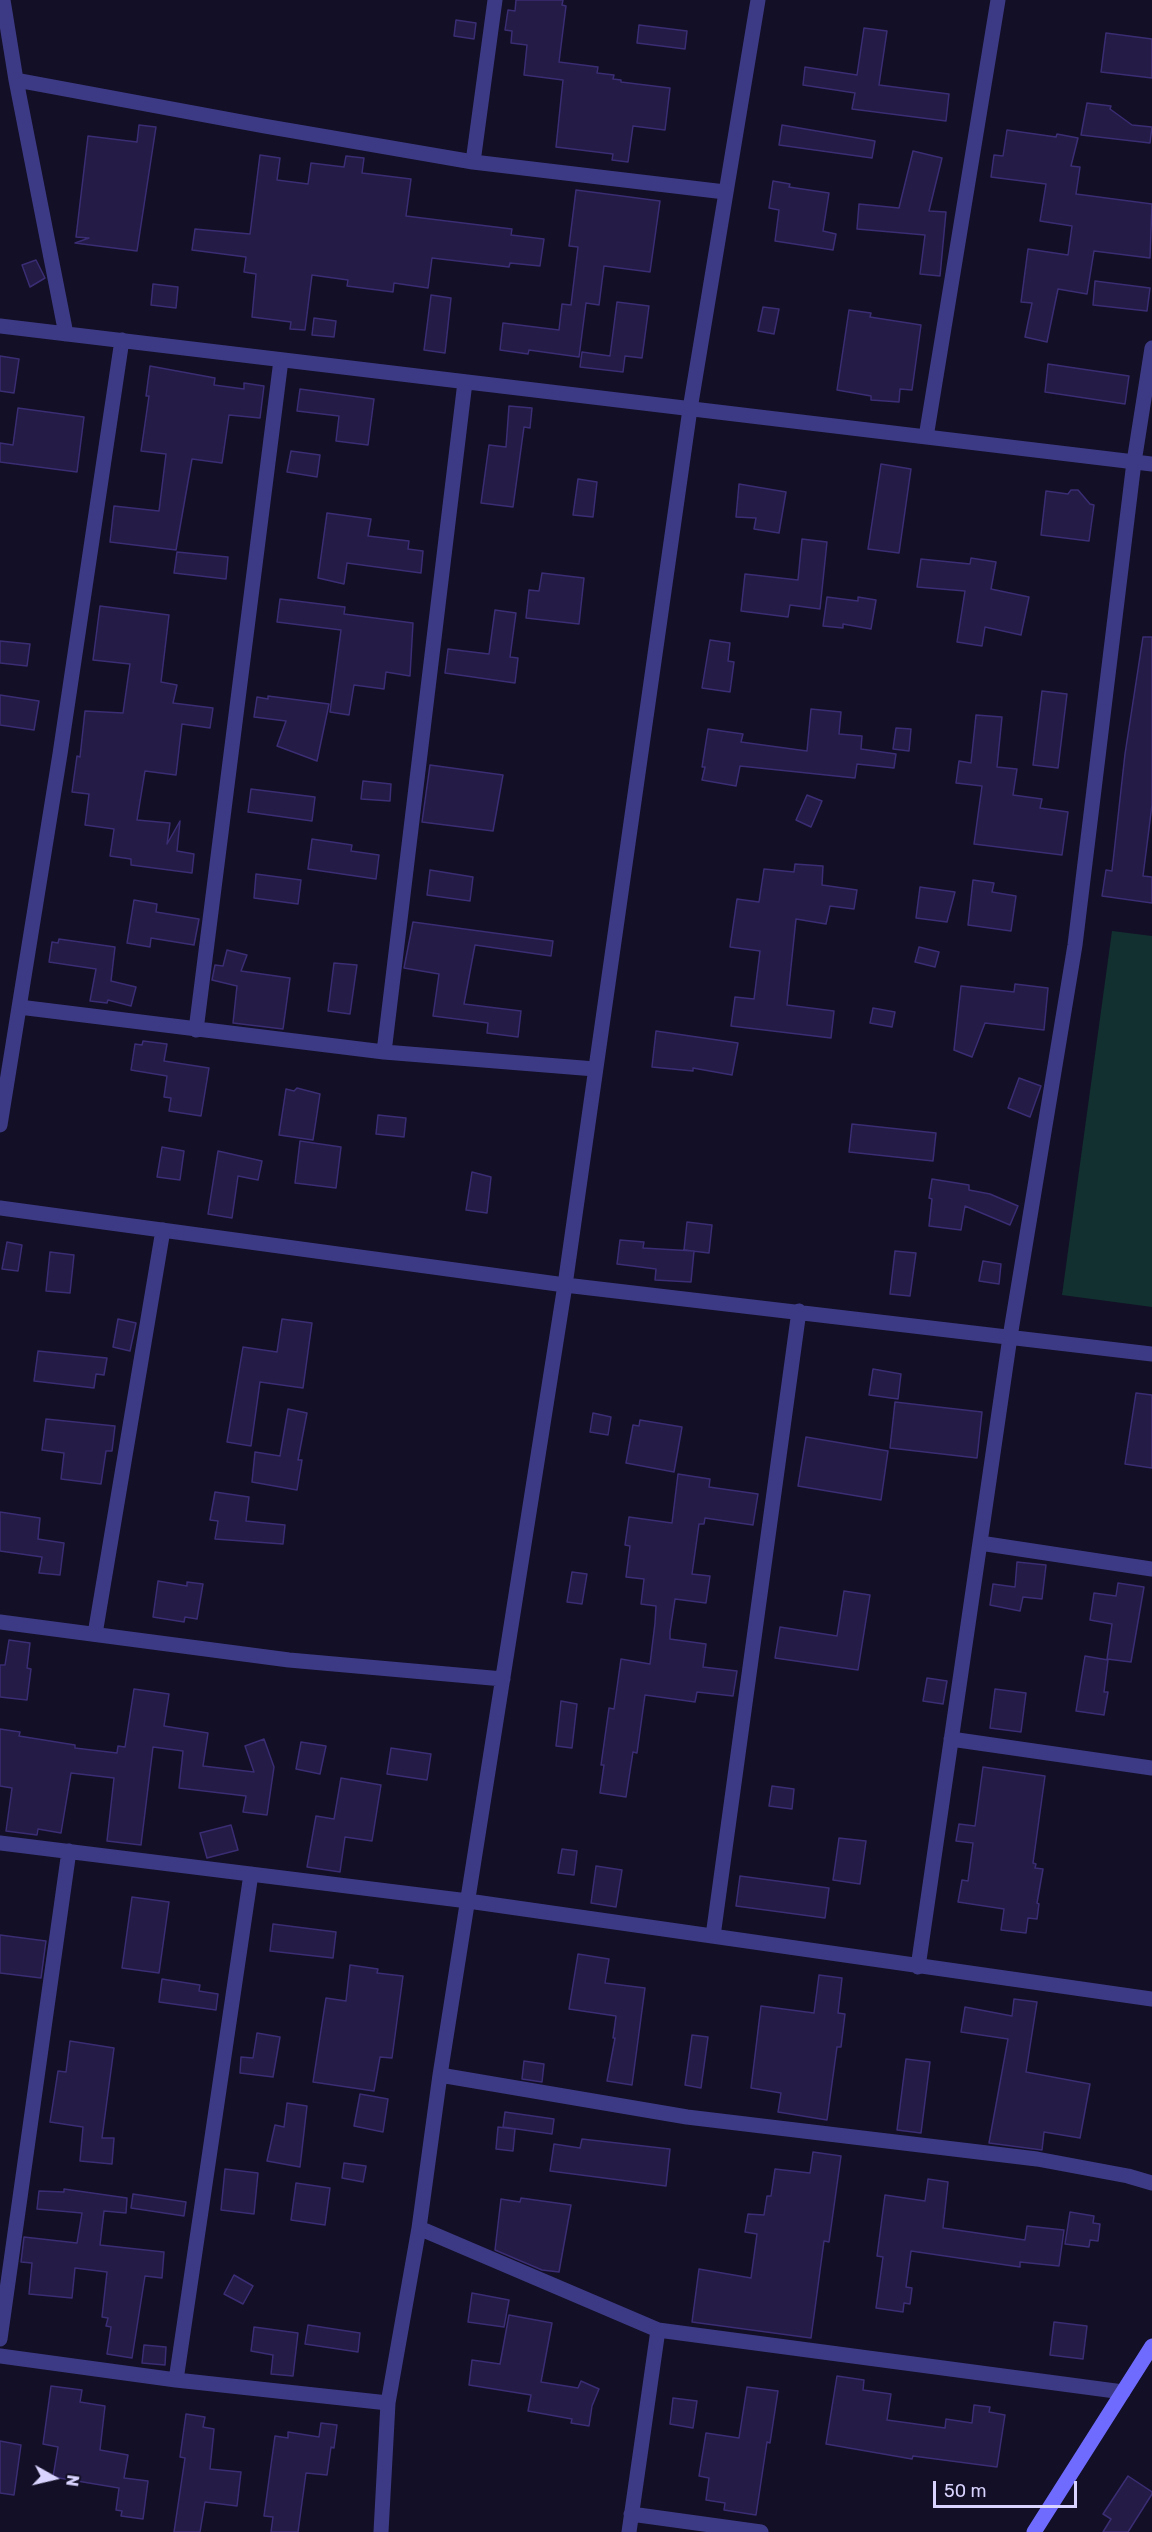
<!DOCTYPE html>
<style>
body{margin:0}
#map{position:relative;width:1152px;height:2532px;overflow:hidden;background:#130f26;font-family:Rubik,sans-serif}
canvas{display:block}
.north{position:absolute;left:24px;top:2448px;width:60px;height:60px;-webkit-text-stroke:4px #130f26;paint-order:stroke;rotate:98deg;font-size:16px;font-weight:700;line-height:24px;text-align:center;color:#d9d4ff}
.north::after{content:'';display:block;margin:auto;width:21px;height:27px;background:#d9d4ff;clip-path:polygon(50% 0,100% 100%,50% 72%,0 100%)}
.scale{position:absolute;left:933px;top:2481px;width:144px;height:27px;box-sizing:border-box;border:3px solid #d9d4ff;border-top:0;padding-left:8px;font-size:18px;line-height:21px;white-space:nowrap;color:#d9d4ff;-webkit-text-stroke:4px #130f26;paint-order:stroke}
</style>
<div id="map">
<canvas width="1152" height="2532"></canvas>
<div class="north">N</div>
<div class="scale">50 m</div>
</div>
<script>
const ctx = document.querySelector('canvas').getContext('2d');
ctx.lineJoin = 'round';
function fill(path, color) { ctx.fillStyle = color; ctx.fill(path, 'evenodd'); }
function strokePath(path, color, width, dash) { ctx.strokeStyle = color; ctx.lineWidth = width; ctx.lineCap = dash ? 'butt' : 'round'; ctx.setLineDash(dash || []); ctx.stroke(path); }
fill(new Path2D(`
 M1112 931 1152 936V1307L1062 1295Z`), '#12302f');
const building = new Path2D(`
 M516 0H563L562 5 566 6 559 62 598 67 597 73 614 75 613 79 621 80V82L670 88 665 130 633 126 628 162 612 160 613 154 556 147 563 80 524 75 527 45 511 43 512 31 505 30 508 10 515 11Z
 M456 20 476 23 474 39 454 36Z
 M639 25 687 31 685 49 637 43Z
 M864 28 887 31 879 85 949 94 946 121 852 109 855 93 803 85 805 67 857 75Z
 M1106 33 1152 39V78L1101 72Z
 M1087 103 1111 106 1110 109 1132 125 1152 127 1150 143 1081 135Z
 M139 125 156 127 137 251 75 243 89 238 76 237 88 136 137 142Z
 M782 125 875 141 872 158 779 145Z
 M1007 130 1056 137 1057 134 1078 138 1071 166 1080 167 1076 194 1152 204 1150 258 1094 251 1087 294 1058 289 1047 342 1025 337 1032 303 1021 302 1028 249 1068 255 1072 226 1040 221 1046 184 991 177 994 155 1003 156Z
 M913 151 942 158 929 211 946 212 940 276 920 274 925 235 857 229 859 204 899 208Z
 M260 155 280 158 277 180 308 184 311 163 344 167 346 156 364 158 362 173 411 179 406 216 512 229 511 235 544 239 540 266 510 263 509 267 432 258 428 288 394 283 393 292 347 286 348 280 312 275 305 330 290 329 291 322 252 317 256 274 244 272 246 257 192 250 195 229 250 234Z
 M773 181 790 184 789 187 829 193 823 231 836 234 833 250 775 241 779 210 769 208Z
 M576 190 660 201 650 272 604 266 599 305 586 303 579 357 529 350 528 354 500 350 503 323 559 330 562 304 571 305 578 247 569 246Z
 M36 260 45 278 30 287 22 265Z
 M1095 281 1150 288 1147 311 1093 305Z
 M153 284 178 287 176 308 151 305Z
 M431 295 451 298 445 353 424 350Z
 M617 302 649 306 642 358 625 356 623 372 580 367 582 352 610 356Z
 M763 307 779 309 774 334 758 331Z
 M849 310 871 313 870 317 921 325 912 390 900 389 899 402 871 400V396L837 390Z
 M314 318 336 321 334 337 312 335Z
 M0 356 19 359 14 393 0 391Z
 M1048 364 1129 376 1125 404 1045 392Z
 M150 366 215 378 214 385 244 389V383L264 386 260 418 229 415 222 463 192 459 176 550 110 542 114 506 159 511 166 454 141 451 149 396H146Z
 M300 389 374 399 368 445 336 441 339 416 297 411Z
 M509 406 532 408 530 428 524 427 513 507 481 503 489 445 506 447Z
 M18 408 84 417 77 472 0 462V443L13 445Z
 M291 451 320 455 317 477 287 472Z
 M881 464 911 469 899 553 868 549Z
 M578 479 597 482 593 517 573 515Z
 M739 484 786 492 779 533 754 529 756 518 736 517Z
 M1071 490H1078L1090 504 1094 505 1089 541 1041 535 1046 491 1068 494Z
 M327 513 371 519 368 536 409 541 408 549 423 551 421 573 347 563 344 584 318 578Z
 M802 539 827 542 820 609 790 605 788 617 741 611 745 574 798 580Z
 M177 552 228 557 226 579 174 573Z
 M971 558 996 562 991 589 1029 597 1021 635 985 627 982 646 957 642 965 591 917 587 921 559 970 564Z
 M542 573 584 578 579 624 526 618 529 590 539 591Z
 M827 597 858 601V597L876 600 871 629 843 624V628L823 626Z
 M280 599 345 607 344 614 413 623 410 676 386 672 384 689 354 685 349 715 330 712 341 630 277 622Z
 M100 606 169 615 161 682 177 685 173 703 213 708 210 728 182 724 176 775 145 771 137 820 170 823 167 844 180 821 177 851 194 854 192 873 131 865V859L110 856 114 829 85 825 89 794 72 792 77 756 80 757 85 711 123 713 130 664 93 660Z
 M495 610 516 613 510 657 518 658 515 683 445 673 448 649 489 654Z
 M1143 637H1152V805L1143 876 1152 877V903L1102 896 1106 870 1112 871 1125 754Z
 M710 640 730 643 728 661 734 662 730 692 702 688Z
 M0 641 30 644 27 666 0 663Z
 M1042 691 1067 694 1058 768 1033 765Z
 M0 695 39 701 34 730 0 725Z
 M268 696 329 704 317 761 277 746 286 721 254 717 257 697 268 699Z
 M811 709 841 712 839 734 862 736 861 749 896 754 894 768 857 764 855 778 740 766 736 786 702 780 705 767H702L708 729 743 734 741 742 807 751Z
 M976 715 1002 717 997 767 1017 769 1013 795 1042 799 1040 808 1068 812 1062 855 974 844 982 786 956 783 959 761 971 763Z
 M896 728 911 729 909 751 893 749Z
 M430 765 503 775 493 831 422 822Z
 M363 781 391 784 390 801 361 799Z
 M251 789 315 797 312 821 248 812Z
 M807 795 822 801 811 827 796 820Z
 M312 839 352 845 351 851 379 855 376 879 308 869Z
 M795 864 823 866 822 885 857 890 854 909 830 906 826 924 796 919 787 1005 834 1011 831 1038 731 1026 735 997 754 999 760 951 730 947 737 899 759 902 764 869 794 872Z
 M430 870 473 877 470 901 427 895Z
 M256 874 301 880 298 904 254 898Z
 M973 880 994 883 992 892 1016 896 1011 931 968 925Z
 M920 887 955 892 947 922 916 918Z
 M134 900 157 904 156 912 199 919 194 945 151 938 150 947 127 943Z
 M413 922 553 941 551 956 475 945 464 1004 521 1011 518 1037 487 1033 488 1023 433 1016 439 974 404 968Z
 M59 939 115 947 111 981 136 987 131 1006 108 1000 107 1003 90 1001 96 969 49 962 52 942 58 943Z
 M919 947 939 952 935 967 915 962Z
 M227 950 247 955 241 971 290 978 283 1029 233 1023 237 986 212 980 215 965 223 966Z
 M334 963 357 965 350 1014 328 1011Z
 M1015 984 1048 988 1044 1030 985 1023 972 1057 954 1050 961 986 1014 992Z
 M873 1008 895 1012 892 1027 870 1023Z
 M656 1031 738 1043 732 1075 693 1068V1071L652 1067Z
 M143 1041 167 1044 164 1061 209 1068 201 1116 169 1111 171 1098 164 1097 167 1076 131 1070 135 1044 142 1045Z
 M1019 1078 1041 1086 1030 1117 1008 1108Z
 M297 1088 320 1094 313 1140 279 1135 286 1089 294 1091Z
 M378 1115 406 1118 404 1137 376 1134Z
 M852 1124 936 1133 933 1161 849 1152Z
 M300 1141 341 1147 336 1188 295 1183Z
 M162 1147 184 1151 180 1180 157 1177Z
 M218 1151 262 1161 258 1180 238 1176 232 1218 208 1214Z
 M472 1172 491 1177 487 1213 466 1210Z
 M932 1179 969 1185V1190L990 1194 1018 1206 1010 1225 965 1206 961 1230 929 1226 932 1199 929 1198Z
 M687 1222 712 1225 709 1253 684 1250Z
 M620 1240 644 1242 643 1248 694 1251 691 1282 655 1280 656 1269 617 1264Z
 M7 1242 22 1245 18 1271 2 1269Z
 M895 1251 916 1253 910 1296 890 1294Z
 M50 1252 74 1255 70 1293 46 1291Z
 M983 1261 1001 1264 999 1284 979 1281Z
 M118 1319 136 1323 130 1351 113 1347Z
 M282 1319 312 1323 303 1388 260 1382 251 1446 227 1442 243 1347 277 1352Z
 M38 1351 107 1358 104 1375 96 1374 94 1388 34 1381Z
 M873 1369 901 1374 898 1399 869 1395Z
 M1136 1393 1152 1395V1468L1125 1464Z
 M895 1402 982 1412 977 1458 890 1448Z
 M288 1409 307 1413 298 1460H302L297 1490 252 1482 255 1452 280 1456Z
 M593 1413 611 1417 608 1435 590 1432Z
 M46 1419 115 1426 112 1451H106L101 1484 61 1479 64 1453 42 1450Z
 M640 1420 682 1427 674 1472 626 1463 633 1425 639 1426Z
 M806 1437 888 1451 881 1500 798 1486Z
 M678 1474 710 1479 709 1487 758 1494 753 1525 705 1518 704 1524H699L692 1574 710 1576 706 1603 675 1599 670 1632V1639L706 1644 703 1667 737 1671 733 1696 697 1692 695 1702 645 1695 637 1753 633 1752 626 1797 600 1793 604 1765H601L609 1708 614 1709 621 1659 650 1664 655 1623 656 1606 641 1604 644 1579 626 1577 630 1546 625 1545 629 1517 672 1523Z
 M215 1492 249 1497 246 1521 285 1525 283 1544 215 1539 218 1521 210 1520Z
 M0 1512 40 1518 38 1539 64 1543 60 1575 39 1573 42 1557 0 1551Z
 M1017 1562 1046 1565 1042 1599 1023 1597 1020 1611 990 1605 993 1584 1015 1587Z
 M572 1572 587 1574 582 1604 567 1602Z
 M158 1581 187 1586V1582L203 1584 197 1619 185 1617 184 1622 153 1617Z
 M1118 1583 1144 1587 1131 1662 1107 1659 1112 1624 1090 1620 1094 1593 1116 1596Z
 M844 1591 870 1595 858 1670 775 1658 780 1627 837 1636Z
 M9 1640 30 1643 27 1668 31 1669 27 1700 0 1697V1665H5Z
 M1085 1656 1108 1660 1104 1692H1108L1104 1715 1076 1711Z
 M927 1678 947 1681 943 1704 923 1701Z
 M134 1689 169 1694 164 1726 208 1733 203 1766 254 1772 245 1746 264 1739 274 1767 267 1815 243 1812 246 1796 179 1788 183 1751 153 1747 141 1845 107 1841 114 1778 71 1773 61 1833 38 1829 37 1835 6 1831 12 1788 0 1786V1729L20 1732 19 1736 75 1745V1748L117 1753 118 1746 125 1747Z
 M995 1689 1026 1693 1021 1732 990 1728Z
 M561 1701 577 1704 572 1748 556 1746Z
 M301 1742 326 1746 320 1774 296 1769Z
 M391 1748 431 1754 427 1780 387 1774Z
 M983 1767 1045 1776 1033 1863 1036 1864 1035 1868 1043 1869 1037 1903 1039 1904 1037 1919 1028 1918 1026 1933 1001 1930 1004 1909 958 1902 962 1880 968 1881 973 1843 956 1841 959 1824 975 1826Z
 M341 1778 381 1785 372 1841 345 1837 340 1872 307 1867 316 1816 334 1819Z
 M772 1786 794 1789 792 1809 769 1806Z
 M231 1825 238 1850 207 1858 200 1833Z
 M839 1838 866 1841 860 1884 833 1880Z
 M562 1849 577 1851 574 1875 558 1873Z
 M596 1866 622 1870 616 1907 591 1903Z
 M740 1876 829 1888 825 1918 736 1906Z
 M132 1897 169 1902 159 1973 122 1968Z
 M273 1924 336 1932 333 1958 270 1951Z
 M0 1935 46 1941 41 1978 0 1973Z
 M578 1954 609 1959 605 1983 645 1988 632 2085 607 2081 615 2038H613L616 2016 569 2009Z
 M350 1965 378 1969 377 1973 403 1976 392 2058 380 2057 374 2091 313 2082 326 1998 346 2001Z
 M819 1975 842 1978 838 2013 845 2014 841 2047H837L827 2120 778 2112 781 2093 751 2088 761 2006 814 2013Z
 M162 1979 200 1985 199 1991 218 1994 216 2010 159 2002Z
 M1014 1999 1037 2002 1026 2072 1090 2084 1080 2138 1044 2132 1042 2150 989 2143 1008 2039 961 2032 965 2007 1012 2016Z
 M257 2033 280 2037 273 2077 240 2073 241 2057 253 2058Z
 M692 2035 708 2037 701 2088 685 2085Z
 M70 2041 114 2048 102 2138H114L112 2164 80 2161 83 2127 50 2122 58 2071 66 2072Z
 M906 2059 930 2062 921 2133 897 2130Z
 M524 2061 544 2064 542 2082 522 2079Z
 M360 2094 388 2099 383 2132 354 2126Z
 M287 2103 307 2106 300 2167 267 2161 275 2125 284 2127Z
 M505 2112 554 2119 552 2134 503 2127Z
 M498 2127 515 2129 513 2151 496 2149Z
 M582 2139 670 2149 666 2186 550 2171 554 2144 580 2148Z
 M813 2152 841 2156 829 2242 824 2241 811 2338 692 2322 699 2269 751 2278 757 2234 745 2232 748 2214 764 2215 767 2196H771L775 2169 810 2173Z
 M344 2163 366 2166 363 2182 342 2178Z
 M225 2169 258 2173 254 2214 221 2210Z
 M928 2179 948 2182 943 2228 1025 2240 1027 2226 1064 2230 1059 2266 1020 2262V2267L911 2251 906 2287 912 2288 910 2304 904 2303 903 2312 876 2308 883 2257 877 2256 885 2195 925 2201Z
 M296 2183 330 2188 325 2225 291 2220Z
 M64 2189 127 2198 126 2213 104 2211 100 2245 164 2252 162 2278 145 2276 132 2358 107 2354 111 2327 106 2326 108 2318 102 2317 107 2272 75 2268 72 2298 29 2294 32 2263 21 2262 24 2237 77 2243 82 2213 37 2209 39 2191 64 2192Z
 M133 2194 186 2202 184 2216 131 2208Z
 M521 2198 571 2205 559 2272 542 2270 495 2250 501 2199 520 2202Z
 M1070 2212 1094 2216 1093 2223 1100 2224 1098 2241 1090 2240 1089 2247 1065 2244Z
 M234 2275 253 2286 243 2304 224 2294Z
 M472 2293 509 2300 504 2327 468 2322Z
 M509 2315 552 2323 541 2382 578 2388 581 2381 599 2389 592 2406 589 2426 571 2423 572 2419 528 2411 531 2395 469 2385 472 2360 500 2364Z
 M1054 2322 1087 2326 1083 2359 1050 2355Z
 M308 2325 360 2333 358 2352 305 2344Z
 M254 2327 298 2333 293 2376 271 2374 273 2355 251 2351Z
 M144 2345 166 2347 165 2365 142 2363Z
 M837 2376 864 2380 863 2390 891 2394 887 2420 945 2428 946 2419 972 2423 974 2405 990 2407 989 2412 1005 2415 997 2467 913 2456 912 2459 826 2444Z
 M51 2386 82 2390 80 2402 105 2406 100 2450 128 2455 124 2478 148 2481 143 2519 121 2516 122 2511 116 2510 119 2488 53 2477 58 2447 43 2444Z
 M747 2387 778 2391 770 2443 767 2442 756 2515 724 2510 725 2503 706 2500 709 2478 699 2476 706 2433 739 2438Z
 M673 2398 697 2401 693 2428 670 2424Z
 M186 2414 205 2417 203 2427 214 2429 210 2469 241 2472 237 2506 205 2502 200 2532H174L185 2458 180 2457Z
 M321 2423 337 2425 334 2448 331 2447 327 2475 306 2473 298 2532H271L273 2517 264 2516 275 2436 288 2438V2432L319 2437Z
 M0 2441 21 2445 14 2495 0 2493Z
 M1128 2476 1152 2492V2494L1128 2532H1103L1111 2519 1103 2514Z`);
fill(building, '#241b47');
strokePath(building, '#3b2d73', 1.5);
strokePath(new Path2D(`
 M3 0 16 80 66 334
 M16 80 264 126 473 162 725 192
 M473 162 495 0
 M0 326 1152 464
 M926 437 998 0
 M19 1007 384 1052 595 1069
 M196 1030 281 360
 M384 1052 465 382
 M0 1125 60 754 122 340
 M0 1208 565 1285 1152 1354
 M980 1543 1152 1569
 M0 1622 289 1660 503 1679
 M95 1634 163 1230
 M951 1739 1152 1768
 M0 1843 468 1901 1152 1999
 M713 1936 799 1311
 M918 1967 1010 1337 1075 945 1134 462 1152 348
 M440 2075 687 2117 1037 2159 1128 2176 1152 2183
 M419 2228 658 2330 1123 2392
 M0 2339 69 1851
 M0 2356 176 2380 388 2403
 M176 2380 251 1874
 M631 2514 761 2532
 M381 2532 388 2403 419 2228 440 2075 565 1285 690 409 758 0
 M629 2532 658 2330`), '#3d3a85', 15);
strokePath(new Path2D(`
 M1034 2532 1152 2346`), '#6f6bff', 15);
</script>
